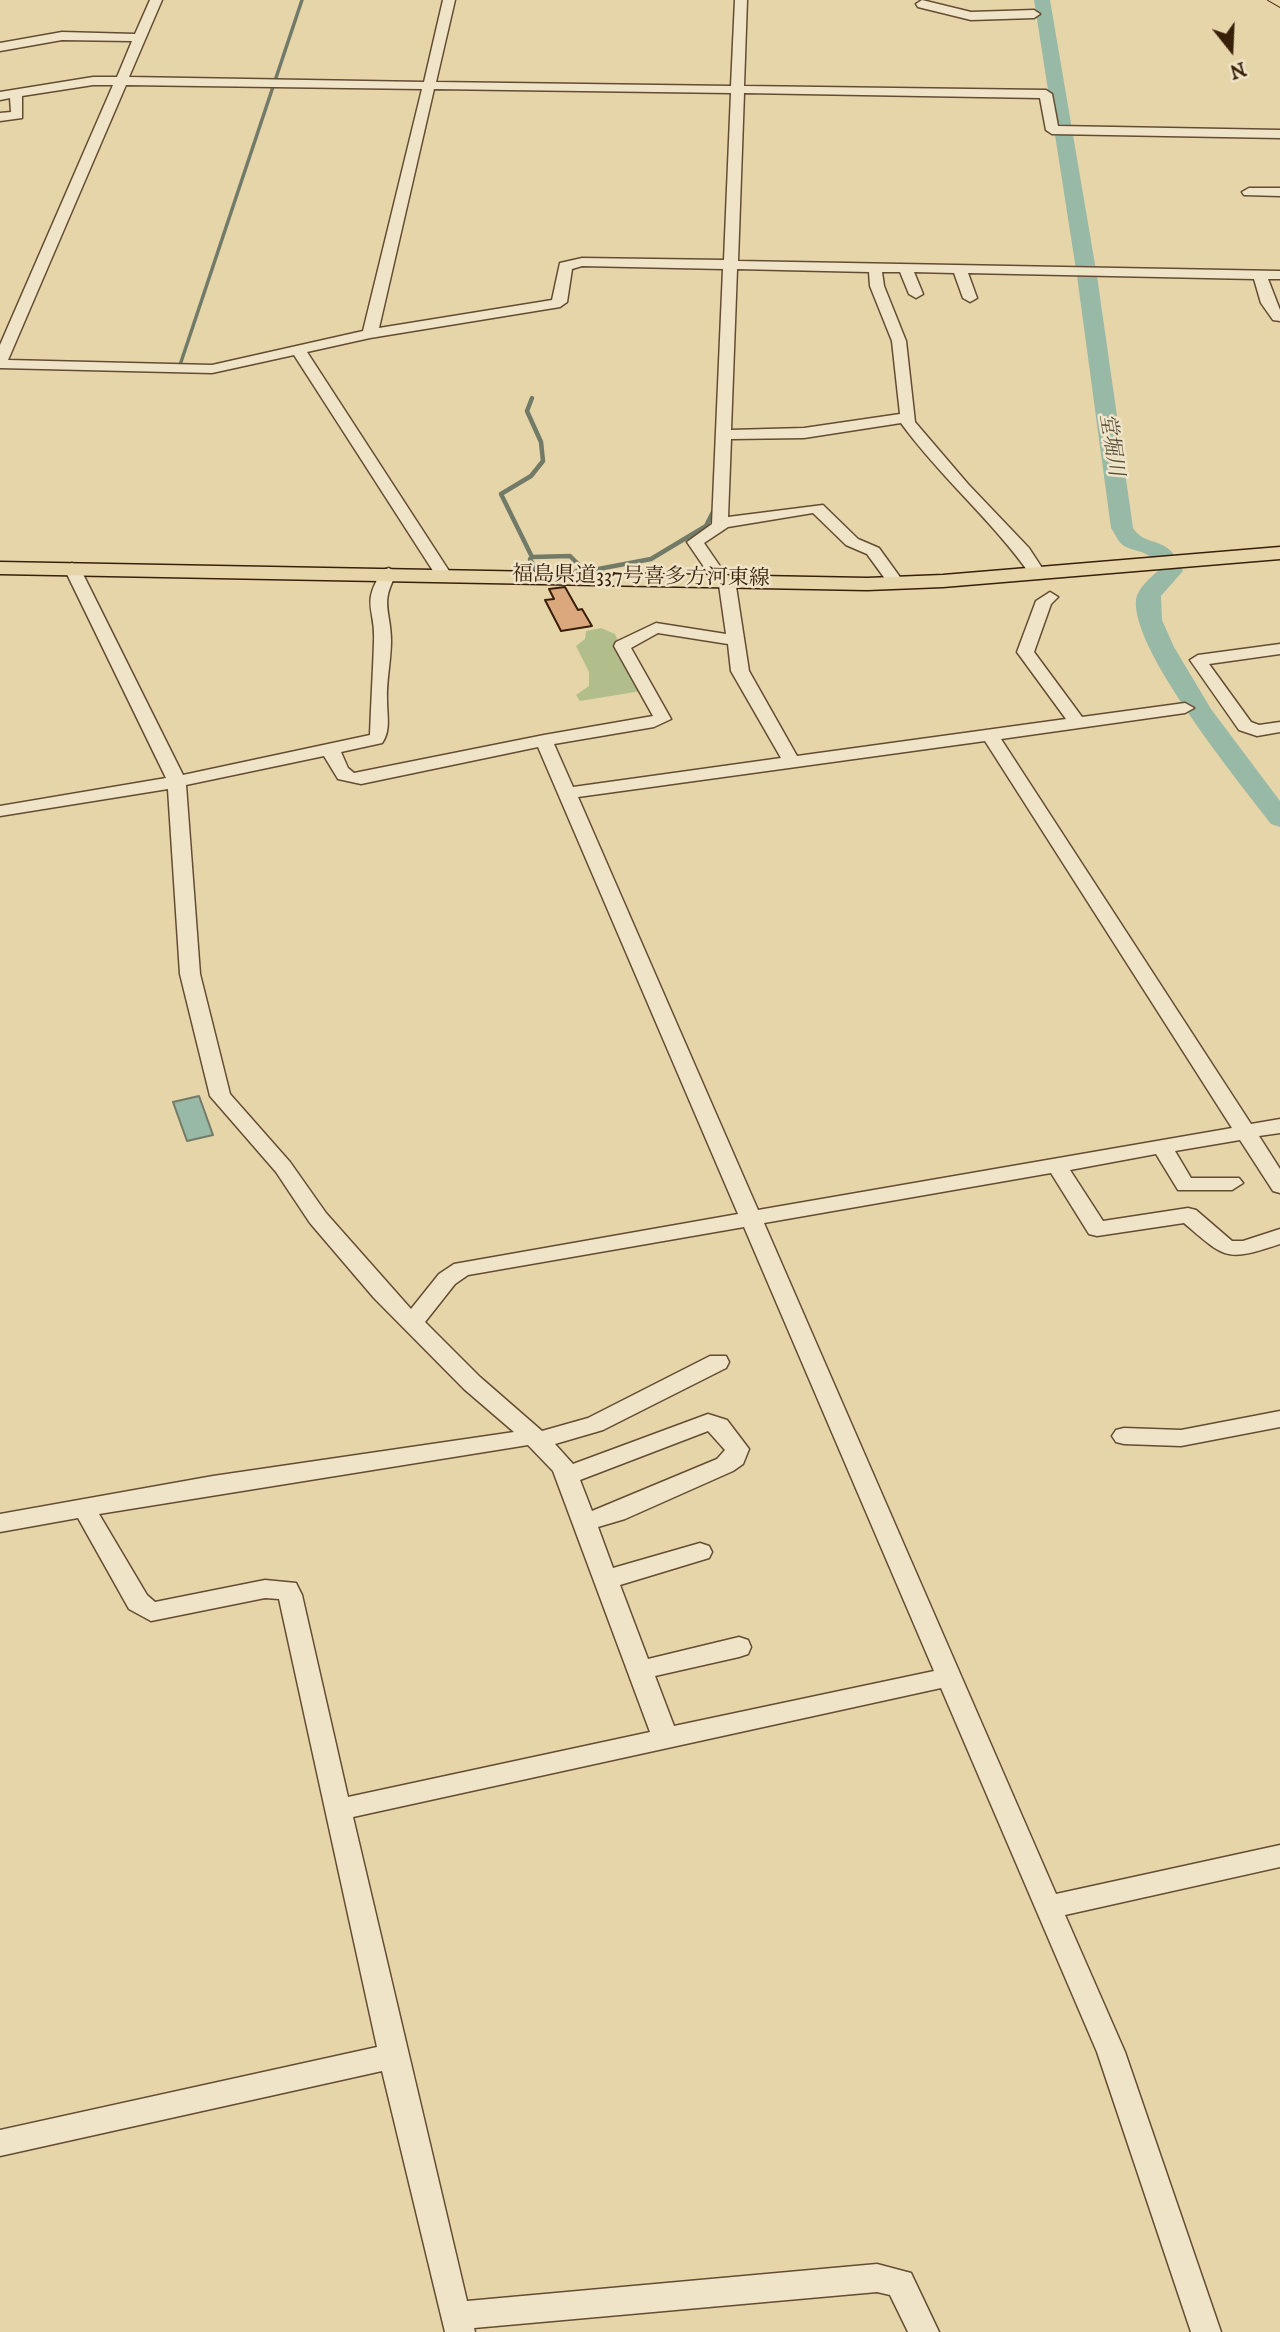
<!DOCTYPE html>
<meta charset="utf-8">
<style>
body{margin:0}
#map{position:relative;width:1280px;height:2332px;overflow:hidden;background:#e7d5aa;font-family:"IM FELL DW Pica",serif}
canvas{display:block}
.north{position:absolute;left:1196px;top:14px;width:70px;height:70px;-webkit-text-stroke:5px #efe4c8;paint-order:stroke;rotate:162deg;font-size:19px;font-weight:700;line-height:28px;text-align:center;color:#381f0a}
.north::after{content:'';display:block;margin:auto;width:24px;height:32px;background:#381f0a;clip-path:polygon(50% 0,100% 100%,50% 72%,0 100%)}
</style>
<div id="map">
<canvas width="1280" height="2332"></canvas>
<div class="north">N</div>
</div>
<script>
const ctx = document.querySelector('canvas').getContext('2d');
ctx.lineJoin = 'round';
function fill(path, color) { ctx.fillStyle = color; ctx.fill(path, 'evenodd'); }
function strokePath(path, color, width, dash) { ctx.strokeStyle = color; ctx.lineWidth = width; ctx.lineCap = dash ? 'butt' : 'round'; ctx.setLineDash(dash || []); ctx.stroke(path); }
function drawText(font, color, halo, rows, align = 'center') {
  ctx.font = font + ' "IM FELL DW Pica","Noto Serif JP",serif'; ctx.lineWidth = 5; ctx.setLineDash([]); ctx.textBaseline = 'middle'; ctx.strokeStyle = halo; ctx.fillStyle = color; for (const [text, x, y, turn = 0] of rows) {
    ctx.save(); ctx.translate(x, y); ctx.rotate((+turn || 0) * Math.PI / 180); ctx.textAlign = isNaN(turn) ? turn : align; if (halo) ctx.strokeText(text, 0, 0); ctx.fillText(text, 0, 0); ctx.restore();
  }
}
fill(new Path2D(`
 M601 628 615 634 641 691 580 701 576 695 589 686V672L576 646 585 639 586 631Z`), '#b1be8c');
const water = new Path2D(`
 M199 1096 213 1135 187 1141 173 1102Z`);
fill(water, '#97b9a6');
strokePath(water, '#717b68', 2);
strokePath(new Path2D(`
 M180 365 302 0`), '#717b68', 3.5);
strokePath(new Path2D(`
 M532 398 527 411 541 442 543 461 531 476 501 494 532 557
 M573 573 582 568
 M543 574H538L530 559 532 557 570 556 582 568 593 570 651 559 706 526 713 512`), '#717b68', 4.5);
fill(new Path2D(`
 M1034 0H1050L1097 276 1133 528C1148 550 1168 532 1183 571L1161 596 1162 620 1174 647 1211 709 1280 801V827L1271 824C1239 782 1130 649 1136 599 1138 588 1151 577 1159 570 1152 550 1140 554 1124 546 1118 542 1115 534 1111 528L1077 276Z`), '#97b9a6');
const building = new Path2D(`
 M565 587 578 610 582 609 592 626 561 631 545 600 554 599 549 589Z`);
fill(building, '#dba77c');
strokePath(building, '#381f0a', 2);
const minor = new Path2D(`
 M150 0H162L129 77 424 82 443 0H455L436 82 731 86 735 0H747L744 86 1046 90 1052 94 1058 126 1280 130V138L1052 134 1046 130 1040 98 744 93 738 261 1280 271V279H1268L1280 310V321L1273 320 1261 303 1254 279 968 273 977 298 970 302 963 298 954 273 914 272 923 294 916 298 909 294 900 272H882L884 286 906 341 915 422 968 484 1029 548 1046 574 1044 577H1032C994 522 941 478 901 423L804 438 731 439 728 517 823 505 858 539 879 548 905 584 903 587H891L867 554 846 545 813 513 728 527 704 543 726 575 735 580 749 671 797 756 1066 719 1017 652 1036 601 1050 592 1058 597 1051 604 1034 652 1082 717 1185 703 1194 708 1185 713 1001 739 1251 1124 1280 1119V1133L1259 1136 1280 1169V1193L1273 1191 1240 1140 1175 1151 1191 1178H1239L1243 1183 1232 1190H1178L1156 1154 1070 1170 1103 1221 1188 1208 1196 1210 1232 1241H1243L1280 1229V1244C1226 1262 1226 1259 1184 1223L1097 1236 1089 1234 1051 1173 764 1223 1056 1894 1280 1845V1867L1065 1915 1125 2052 1221 2332H1191L1097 2052 941 1688 353 1817 467 2301 877 2264 911 2273 939 2332H908L890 2295 877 2292 474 2328 475 2332H445L382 2071 0 2156V2130L377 2047 279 1599 265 1598 151 1621 129 1609 78 1518 0 1532V1514L213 1476 514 1432 464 1389 374 1298 310 1223 276 1172 210 1096 180 974 168 789 0 816V806L166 778 64 568 72 563 80 568 183 775 370 735C371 704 373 673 374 642 376 608 360 605 383 570L389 568 397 573C379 604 391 610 391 641 391 661 386 681 387 701 387 715 391 731 382 743L341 752 348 768 354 773 544 735 653 716 614 646 616 642 656 623 726 634 719 585 715 583 687 542 712 524 723 269 582 266 572 269 567 302 560 307 370 338 307 352 451 574 443 579 435 574 294 355 212 373 0 368V345L113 85H93L22 96V118L0 121V113L11 112 10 98 0 100V92L93 77H117L132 41 62 40 0 51V43L62 32 135 34ZM126 85 422 89 363 331 212 365 8 360ZM434 89 731 93 724 260 582 258 560 263 552 300 379 328ZM737 269 869 272 870 286 892 341 900 414 804 428 731 430ZM658 633 728 644 731 671 781 758 573 787 554 744 654 727 671 719 631 648ZM985 741 1232 1128 758 1210 578 797ZM538 747 738 1214 454 1264 439 1274 411 1309 326 1213 290 1162 230 1094 200 974 186 785 324 756 338 779 361 784ZM744 1227 934 1671 674 1726 655 1676 739 1657 748 1654 751 1647 748 1640 739 1637 648 1659 620 1585 709 1558 712 1552 709 1546 700 1543 613 1568 598 1527 625 1519 733 1471 743 1464 749 1449 727 1420 708 1414 573 1464 555 1444 603 1430 726 1368 729 1362 726 1356H710L588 1418 542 1431 480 1377 425 1322 455 1284 468 1275ZM708 1431 725 1450 717 1459 592 1511 580 1480ZM528 1445 553 1471 650 1732 348 1797 302 1595 296 1583 265 1580 155 1602 147 1595 99 1514Z
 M922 0 971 12 1034 10 1040 14 1034 18 971 20 918 7 916 4Z
 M1249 188H1280V196L1244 195 1242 192Z
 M1280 644V654L1209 664 1251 722 1259 725 1280 722V732L1257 736 1239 730 1190 660 1198 655Z
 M1280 1411V1427L1181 1446 1124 1444 1116 1442 1112 1436 1116 1430 1124 1428 1181 1430Z`);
const major = new Path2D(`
 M1280 547V559L943 587 867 590 0 574V562L867 578 943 575Z`);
const highway = new Path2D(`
 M1268 0H1280V7Z`);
strokePath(minor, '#644c32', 3);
strokePath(major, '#381f0a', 3);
strokePath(highway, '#381f0a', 2);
fill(minor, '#efe4c8');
fill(major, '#e7d5aa');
fill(highway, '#e7d5aa');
drawText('italic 21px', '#544d39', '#efe4c8', [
 ["堂堀川",1110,445,81]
]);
drawText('21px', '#381f0a', '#efe4c8', [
 ["福島県道337号喜多方河東線",641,578,1]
]);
</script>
